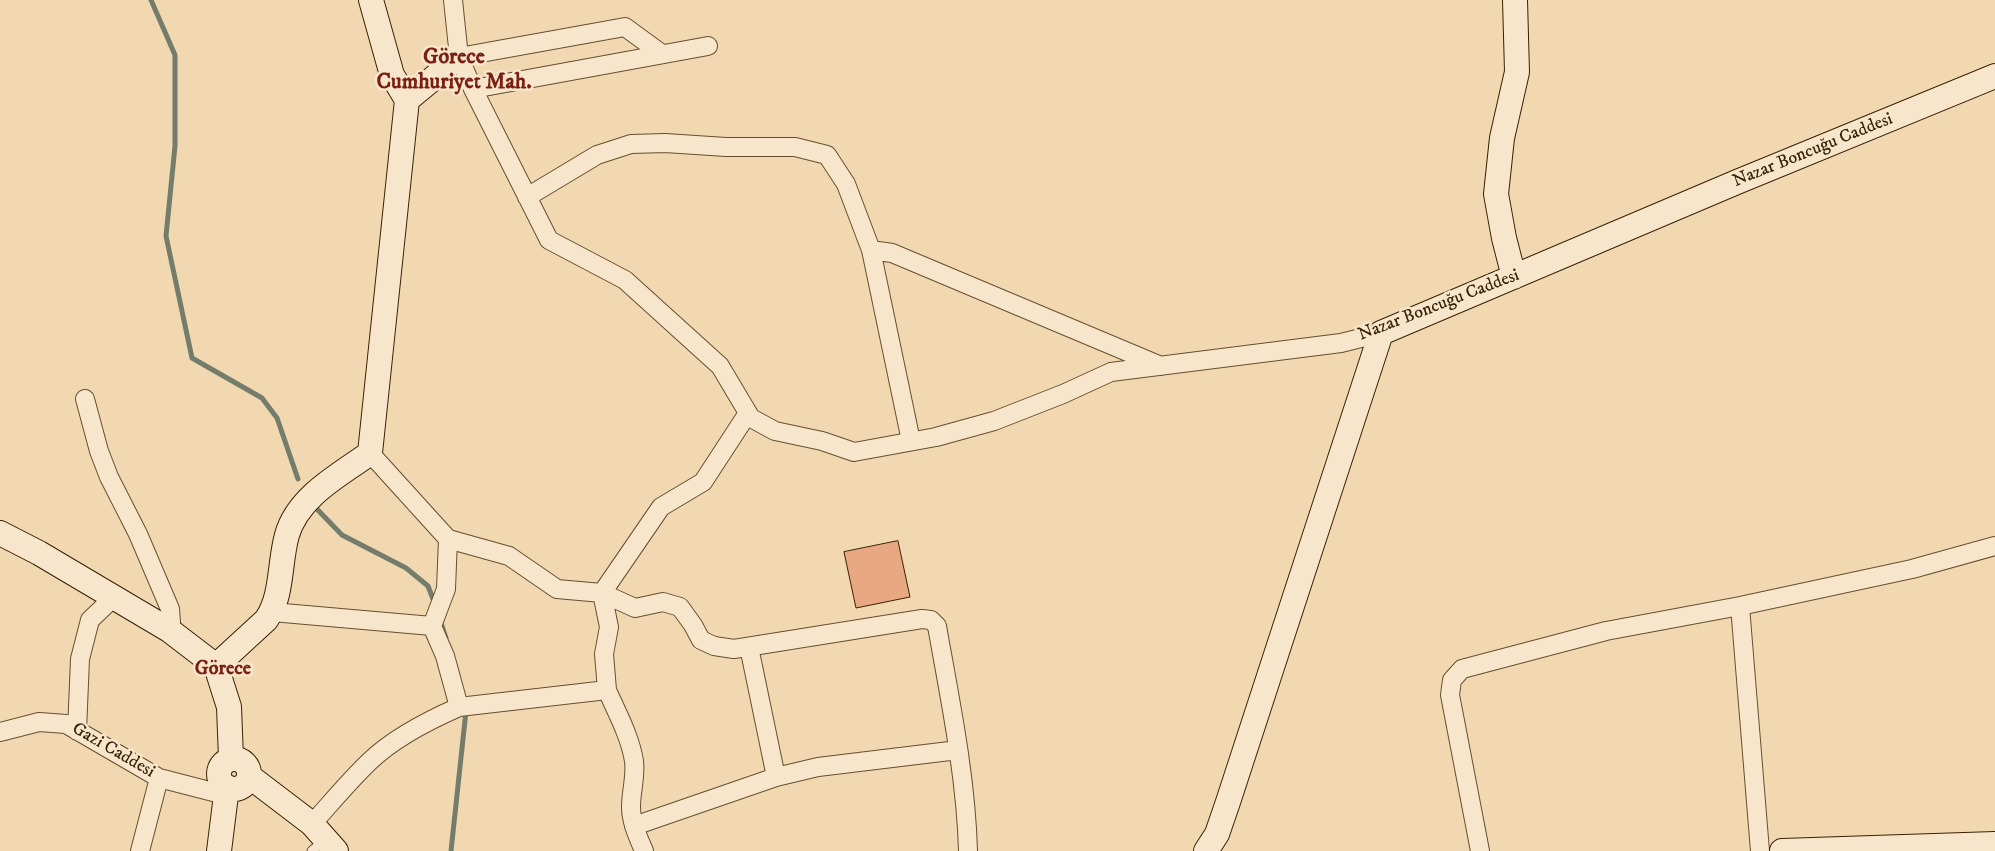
<!DOCTYPE html>
<meta charset="utf-8">
<style>
body{margin:0}
canvas{display:block;background:#f2d8b0}
</style>
<canvas width="1995" height="851"></canvas>
<script>
const ctx = document.querySelector('canvas').getContext('2d');
ctx.lineJoin = 'round';
function strokePath(path, color, width, dash) { ctx.strokeStyle = color; ctx.lineWidth = width; ctx.lineCap = dash ? 'butt' : 'round'; ctx.setLineDash(dash || []); ctx.stroke(path); }
function fill(path, color) { ctx.fillStyle = color; ctx.fill(path, 'evenodd'); }
function drawText(font, color, halo, rows, align = 'center') {
  ctx.font = font + ' "IM FELL DW Pica",serif'; ctx.lineWidth = 5; ctx.setLineDash([]); ctx.textBaseline = 'middle'; ctx.strokeStyle = halo; ctx.fillStyle = color; for (const [text, x, y, turn = 0] of rows) {
    ctx.save(); ctx.translate(x, y); ctx.rotate((+turn || 0) * Math.PI / 180); ctx.textAlign = isNaN(turn) ? turn : align; if (halo) ctx.strokeText(text, 0, 0); ctx.fillText(text, 0, 0); ctx.restore();
  }
}
strokePath(new Path2D(`
 M151 0 175 55V146L166 236 192 358 262 398 277 418 298 479
 M313 505 342 535 406 568 428 586 435 604
 M440 620 446 638
 M451 851 466 711`), '#747c6c', 5);
const building = new Path2D(`
 M898 541 910 597 856 608 844 552Z`);
fill(building, '#e8a982');
strokePath(building, '#392004', 1);
const lane = new Path2D(`
 M312 851 325 840`);
const street = new Path2D(`
 M453 0 459 57 473 89 549 240 625 280 720 366 751 418 775 431 822 441 854 452 936 437 994 421 1063 394 1111 372 1341 343 1381 333
 M459 57 625 27 662 54
 M473 89 708 46
 M527 197 597 155 631 144 665 143 726 147H795L827 155 846 184 871 250 911 441
 M871 250 892 253 1161 366
 M85 399 99 451 109 477 138 534 170 609 171 622 169 630
 M370 453 448 539 446 589 432 626 445 656 459 707
 M448 539 509 556 557 589 602 593 635 608 663 602 680 607 693 625 701 640 714 646 734 649 922 619 931 620 937 626C950 700 966 776 968 851
 M1740 606 1760 851
 M272 612 432 626
 M749 647 776 777
 M607 690 604 654 609 627 602 593 661 507 703 482 748 413
 M77 731 80 659 90 620 114 597
 M0 732 39 722 66 724 159 778 225 795
 M312 824C331 803 349 781 370 761 394 738 427 721 459 707L607 690C617 713 630 736 634 761 636 777 631 791 631 807 631 822 638 837 644 851
 M634 826 776 777 818 767 958 750
 M140 851 159 778
 M1480 851 1450 695 1452 680 1462 669 1606 631 1740 606 1912 569 1995 546`);
const secondary = new Path2D(`
 M371 0 392 75 407 100
 M1514 277 1504 238 1496 194 1502 138 1517 72 1515 0
 M0 533 39 553 169 630 216 666 229 707 231 758
 M216 666 266 620C283 596 279 563 287 535 298 496 340 475 370 453L407 100 459 57
 M219 774a15 15 0 1 1 30 0a15 15 0 1 1-30 0Z
 M249 776 312 824 336 851
 M219 851 227 787
 M1206 851 1217 834 1228 802 1381 333 1737 182 1995 76
 M1782 851 1995 844`);
strokePath(lane, '#674e2f', 11);
strokePath(street, '#674e2f', 20);
strokePath(secondary, '#392004', 26);
strokePath(lane, '#f7e6cc', 9);
strokePath(street, '#f7e6cc', 18);
strokePath(secondary, '#f7e6cc', 24);
drawText('18px', '#392004', '#f7e6cc', [
 ["Nazar Boncuğu Caddesi",1813,151,-22],
 ["Nazar Boncuğu Caddesi",1439,306,-21],
 ["Gazi Caddesi",113,751,30]
]);
drawText('bold 20px', '#7a1f14', '#f7e6cc', [
 ["Görece",223,670]
]);
drawText('bold 22px', '#7a1f14', '#f7e6cc', [
 ["Görece",454,58],
 ["Cumhuriyet Mah.",454,83]
]);
</script>
